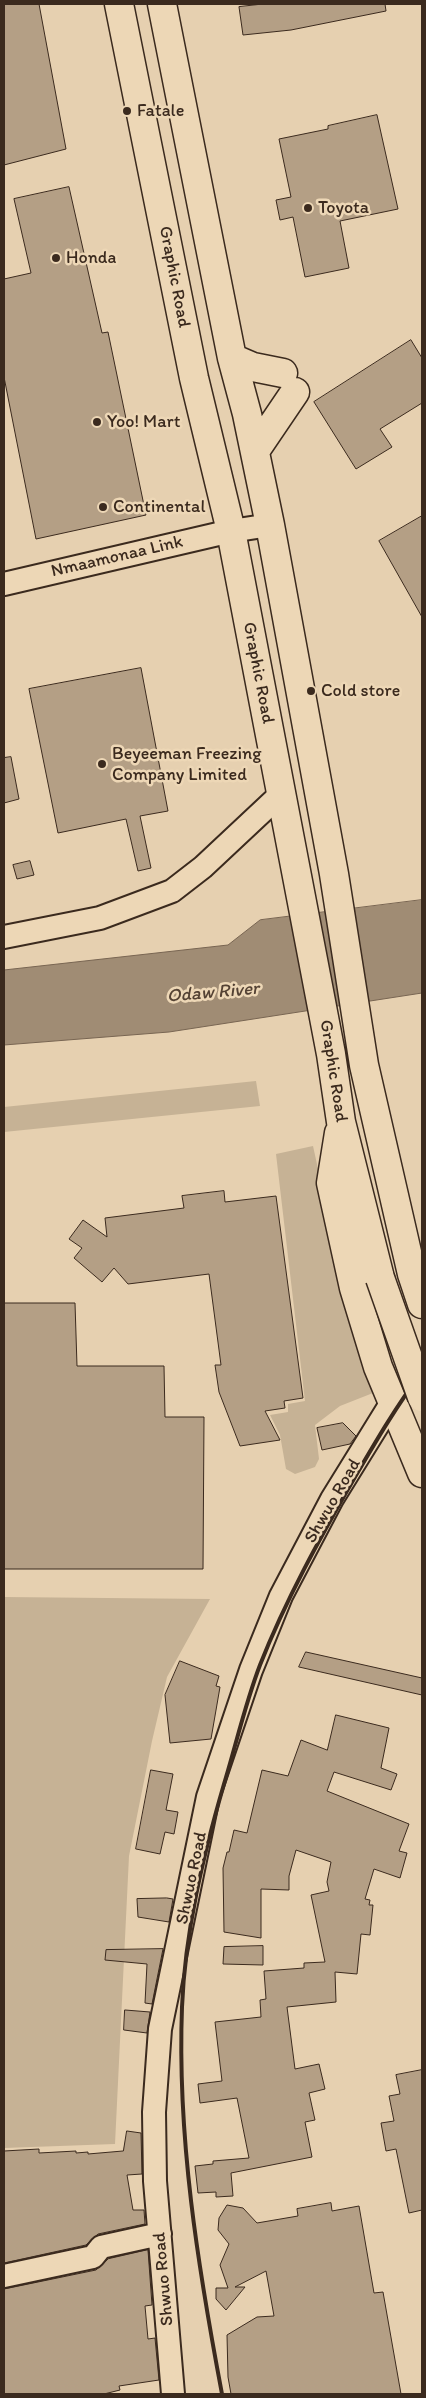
<!DOCTYPE html>
<style>
body{margin:0}
#map{position:relative;width:426px;height:2398px;overflow:hidden;background:#e6d0b0;font-family:Itim,sans-serif}
canvas{display:block}
.frame{position:absolute;inset:0;border:5px solid #3b2a1e;pointer-events:none}
</style>
<div id="map">
<canvas width="426" height="2398"></canvas>
<div class="frame"></div>
</div>
<script>
const ctx = document.querySelector('canvas').getContext('2d');
ctx.lineJoin = 'round';
function fill(path, color) { ctx.fillStyle = color; ctx.fill(path, 'evenodd'); }
function strokePath(path, color, width, dash) { ctx.strokeStyle = color; ctx.lineWidth = width; ctx.lineCap = dash ? 'butt' : 'round'; ctx.setLineDash(dash || []); ctx.stroke(path); }
function drawText(font, color, halo, rows, align = 'center') {
  ctx.font = font + ' Itim,sans-serif'; ctx.lineWidth = 5; ctx.setLineDash([]); ctx.textBaseline = 'middle'; ctx.strokeStyle = halo; ctx.fillStyle = color; for (const [text, x, y, turn = 0] of rows) {
    ctx.save(); ctx.translate(x, y); ctx.rotate((+turn || 0) * Math.PI / 180); ctx.textAlign = isNaN(turn) ? turn : align; if (halo) ctx.strokeText(text, 0, 0); ctx.fillText(text, 0, 0); ctx.restore();
  }
}
fill(new Path2D(`
 M256 1081 260 1106 4 1132V1107Z
 M313 1146 339 1264 373 1393 340 1406 315 1425 319 1459 315 1467 295 1474 286 1469 280 1435 270 1415 288 1412V1404L305 1401 276 1154Z
 M4 1597 210 1599 167 1677 152 1741 129 1856 115 2144 4 2148Z`), '#c6b295');
const water = new Path2D(`
 M422 900V993L169 1032 4 1045V970L228 945 260 920Z`);
fill(water, '#a08c74');
strokePath(water, '#786552', 1);
const building = new Path2D(`
 M4 4H39L66 149 4 165Z
 M263 4H385L386 11 291 30 243 35 239 7Z
 M377 115 398 209 340 221 349 268 305 277 293 217 280 220 276 200 291 197 279 139 328 129V126Z
 M69 187 102 333 108 332 146 515 36 539 4 377V279L31 273 14 199Z
 M411 340 422 358V403L380 429 392 447 356 469 314 402Z
 M422 516V617L379 541Z
 M141 668 168 811 140 816 151 868 138 871 126 819 58 833 29 689Z
 M11 757 19 799 4 803V758Z
 M30 861 34 875 17 879 13 865Z
 M224 1191 225 1202 276 1196 303 1398 284 1401 285 1408 265 1411 280 1440 240 1446 219 1392 215 1365H221L209 1274 128 1284 114 1268 102 1282 74 1258 82 1248 69 1239 83 1220 107 1237 105 1218 184 1208 182 1196Z
 M4 1303H75L77 1366H164L165 1417H204L203 1569H4Z
 M343 1423 356 1436 350 1444 322 1450 317 1428Z
 M306 1652 422 1678V1695L299 1667Z
 M180 1661 219 1676 216 1686 220 1687 211 1739 170 1743 165 1695Z
 M336 1715 389 1728 381 1768 397 1774 391 1790 334 1772 327 1791 409 1824 399 1851 407 1853 400 1878 374 1869 365 1899 370 1900 369 1905H373L370 1935 361 1934 357 1974 335 1972 336 2002 287 2007 295 2069 319 2064 325 2089 309 2093 315 2120 305 2122 312 2157 231 2173 233 2196 216 2197V2192L198 2193 195 2166 213 2164V2161L249 2158 237 2098 200 2103 198 2084 222 2081 215 2022 261 2017 260 2000 266 1999 264 1971 304 1968V1963L325 1962 311 1895 329 1891 327 1882 331 1862 296 1850 289 1876V1890L261 1889V1938L224 1932 223 1868 227 1852H229L234 1830 247 1833 262 1770 288 1776 301 1740 327 1750Z
 M151 1770 173 1774 166 1810 178 1812 174 1834 165 1832 160 1854 136 1849Z
 M167 1898 173 1899 169 1922 138 1917 137 1899Z
 M263 1946V1965L223 1964 224 1947Z
 M163 1949 152 2004 145 2003 147 1964 105 1960 106 1950Z
 M125 2010 150 2012 147 2033 124 2030Z
 M422 2070V2210L409 2213 396 2149 386 2151 381 2123 394 2121 389 2096 400 2094 396 2075Z
 M127 2131 141 2133 142 2174 127 2175 133 2210H144L145 2224 98 2234 86 2245 4 2263V2151L39 2149V2153L76 2151V2153L88 2152V2154L123 2151Z
 M331 2203 332 2211 359 2206 374 2293 383 2292 401 2394H231L228 2377 227 2335 257 2317 274 2316 266 2271 235 2287H245L226 2310 216 2299V2288H228L220 2265 229 2244 218 2230 219 2218 227 2205 243 2208 257 2223 298 2216 297 2209Z
 M148 2250 152 2305 145 2306 148 2339 155 2338 159 2380 119 2386 120 2390 104 2394H4V2289L96 2270 108 2259Z`);
fill(building, '#b49f85');
strokePath(building, '#3b2a1e', 1);
const minor = new Path2D(`
 M4 584 231 531 270 525
 M4 937 100 918 172 891 203 867 282 793
 M4 2276 93 2257 101 2247 160 2234
 M173 2394 155 2181 154 2112 160 2029 208 1797 251 1670 281 1596 332 1499 392 1402`);
const primary = new Path2D(`
 M119 4 194 378 231 531 331 1054 341 1122 380 1278
 M162 4 232 358 247 414 270 525 334 874 364 1065 412 1274 422 1304
 M232 358 253 367 283 373
 M255 451 295 392
 M339 1133 331 1183 354 1288 378 1367 422 1473`);
strokePath(minor, '#3b2a1e', 26);
strokePath(primary, '#3b2a1e', 31);
strokePath(minor, '#edd7b6', 22);
strokePath(primary, '#edd7b6', 28);
strokePath(new Path2D(`
 M222 2394C198 2267 177 2137 182 2007 185 1932 203 1856 224 1784 236 1745 245 1704 260 1665 286 1599 320 1538 355 1477 376 1441 397 1405 422 1372`), '#3b2a1e', 4);
const primaryBridge = new Path2D(`
 M380 1278 422 1397`);
strokePath(primaryBridge, '#3b2a1e', 31, []);
strokePath(primaryBridge, '#edd7b6', 28);
for (const [x, y, r, color] of [
 [127,111,5,"#3b2a1e"],
 [308,208,5,"#3b2a1e"],
 [56,258,5,"#3b2a1e"],
 [97,422,5,"#3b2a1e"],
 [103,507,5,"#3b2a1e"],
 [311,691,5,"#3b2a1e"],
 [102,764,5,"#3b2a1e"]
]) { const dot = new Path2D(); dot.arc(x, y, r, 0, 2 * Math.PI); ctx.fillStyle = color; ctx.fill(dot); strokePath(dot, '#edd7b6', 2); }
drawText('18px', '#3b2a1e', '#edd7b6', [
 ["Fatale",137,111],
 ["Toyota",318,208],
 ["Honda",66,258],
 ["Yoo! Mart",107,422],
 ["Continental",113,507],
 ["Cold store",321,691],
 ["Beyeeman Freezing",112,754],
 ["Company Limited",112,775]
], 'left');
drawText('18px', '#3b2a1e', '#edd7b6', [
 ["Graphic Road",174,277,79],
 ["Nmaamonaa Link",117,557,-13],
 ["Graphic Road",258,673,79],
 ["Graphic Road",333,1071,81],
 ["Shwuo Road",333,1501,-60],
 ["Shwuo Road",192,1878,-78],
 ["Shwuo Road",164,2279,-95]
]);
drawText('italic 19px', '#544234', '#edd7b6', [
 ["Odaw River",213,993,-5]
]);
</script>
